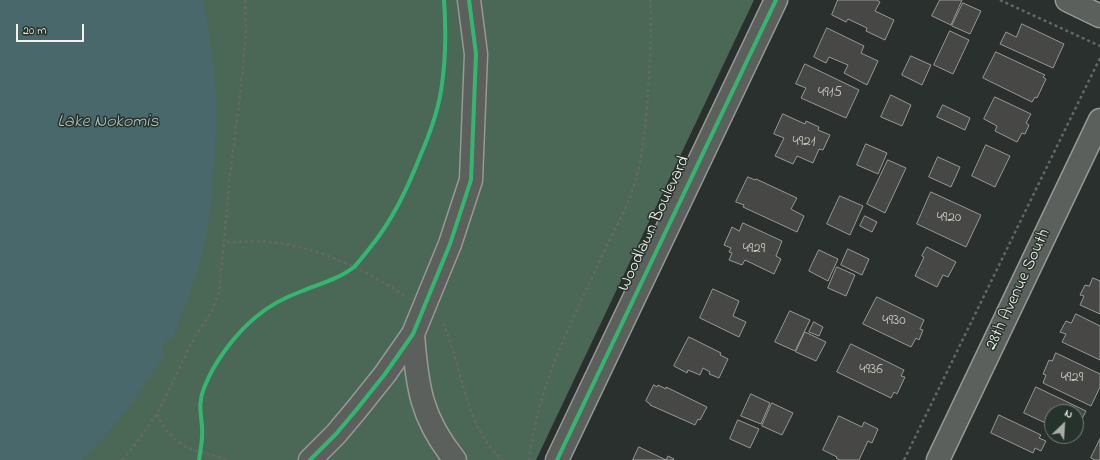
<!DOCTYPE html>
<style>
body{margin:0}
#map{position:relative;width:1100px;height:460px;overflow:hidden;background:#29302d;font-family:"Indie Flower",sans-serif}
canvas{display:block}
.north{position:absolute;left:1044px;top:404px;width:40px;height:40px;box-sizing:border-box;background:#26332d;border:1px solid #787f78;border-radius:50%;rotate:25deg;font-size:11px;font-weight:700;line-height:16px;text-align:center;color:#f4f1e8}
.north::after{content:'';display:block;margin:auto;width:14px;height:18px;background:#adada7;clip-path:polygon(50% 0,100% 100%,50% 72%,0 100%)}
.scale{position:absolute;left:16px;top:24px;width:68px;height:18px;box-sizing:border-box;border:2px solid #f4f1e8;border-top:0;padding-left:5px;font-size:12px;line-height:14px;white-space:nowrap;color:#f4f1e8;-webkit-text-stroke:3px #26332d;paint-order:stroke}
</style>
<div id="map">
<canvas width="1100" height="460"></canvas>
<div class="north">N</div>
<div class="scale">20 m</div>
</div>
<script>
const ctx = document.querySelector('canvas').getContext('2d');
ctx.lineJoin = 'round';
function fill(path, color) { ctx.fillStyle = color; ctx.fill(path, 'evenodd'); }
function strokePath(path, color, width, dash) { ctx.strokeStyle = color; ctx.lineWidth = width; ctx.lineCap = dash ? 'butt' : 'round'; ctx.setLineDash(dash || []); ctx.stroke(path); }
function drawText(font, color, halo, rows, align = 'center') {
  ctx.font = font + ' "Indie Flower",sans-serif'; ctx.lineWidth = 3; ctx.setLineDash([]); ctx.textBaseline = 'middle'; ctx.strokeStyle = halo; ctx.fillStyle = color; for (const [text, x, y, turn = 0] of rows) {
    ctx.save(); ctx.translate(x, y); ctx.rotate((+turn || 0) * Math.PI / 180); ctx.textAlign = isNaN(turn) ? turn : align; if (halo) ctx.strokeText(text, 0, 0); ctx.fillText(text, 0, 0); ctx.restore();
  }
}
fill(new Path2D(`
 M0 0H754L536 460H0Z`), '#4b6856');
fill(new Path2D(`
 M0 0H203C210 37 217 77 216 115 216 134 215 153 213 173 212 194 210 215 206 236 198 272 186 306 171 340L167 338 161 351 164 354C140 393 114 428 81 460H0Z`), '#48686b');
const building = new Path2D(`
 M838 0H877L880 2 875 11 894 20 885 40 866 31 867 28 848 19 846 22 832 15Z
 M940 0H962L951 25 932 16Z
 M963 3 981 11 970 34 952 26Z
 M1022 24 1064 44 1053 68 1000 44 1006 32 1016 37Z
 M827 28 864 46 861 53 878 61 867 85 844 73 848 65 829 57 826 63 814 57Z
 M950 31 969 40 953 74 934 65Z
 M996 52 1045 75 1043 77 1046 79 1037 98 1035 97 1032 102 983 78Z
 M911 56 931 65 922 85 902 75Z
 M805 64 859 90 846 118 801 98 806 88 796 84Z
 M891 95 911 105 902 126 881 117Z
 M995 97 1031 114 1026 123 1029 125 1025 134 1022 133 1017 142 995 131 997 126 984 119Z
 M943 105 970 118 965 130 937 117Z
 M783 114 805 124 806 121 819 127 818 130 830 135 823 150 819 149 813 163 797 156 793 164 775 156 784 138 774 134Z
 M866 144 887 153 878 174 857 165Z
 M986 145 1010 156 995 187 972 176Z
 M938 157 960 167 951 187 929 177Z
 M888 160 906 168 885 213 867 204Z
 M748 177 755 180 756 179 797 198 791 209 804 216 797 232 743 207 744 205 736 202Z
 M931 192 981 215 966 247 917 224Z
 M840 196 863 206 850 235 827 224Z
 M865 216 877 222 872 232 860 226Z
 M743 223 782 241 776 256 781 259 774 274 745 260 742 265 729 260 732 253 729 252 731 248 724 245 732 227 739 231Z
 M927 247 956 262 948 277 943 275 937 287 915 276 924 257 922 256Z
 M848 249 869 259 862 275 841 265Z
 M819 250 838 259 828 281 809 271Z
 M837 267 855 275 846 296 828 288Z
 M1093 278 1100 281V314L1080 305 1084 296 1080 295 1085 285 1089 286Z
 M713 289 739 301 733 316 746 322 739 337 700 318Z
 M877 297 924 320 920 329 923 330 919 340 916 338 911 347 863 324Z
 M790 311 810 320 795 351 775 342Z
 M1076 314 1100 326V360L1062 342 1066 334 1060 332 1066 321 1071 323Z
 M814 322 823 327 819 336 809 332Z
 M805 332 826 342 816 361 796 352Z
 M689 337 721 353 720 355 728 359 719 378 709 374 710 372 703 368 700 375 688 370 687 373 674 366Z
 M851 344 904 370 901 376 905 377 897 394 894 392 891 398 837 372Z
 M1056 353 1100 374V387L1091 406 1043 383 1046 375 1043 374 1049 360 1052 361Z
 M654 385 657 387 658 385 666 389V387L707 407 700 420 698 419 695 425 650 405V404L646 401Z
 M1036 387 1086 411 1076 431V412H1052V426L1024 413Z
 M751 394 770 403 761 424 741 416Z
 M772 403 793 413 782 435 762 426Z
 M999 415 1041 435 1039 438 1046 441 1041 451 1035 448 1033 453 991 433Z
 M839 416 862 427 864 422 878 429 872 443 868 441 859 460H840L836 458 837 457 823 450Z
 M738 420 759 429 750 448 730 439Z
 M1100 439V460H1095L1091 458Z
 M639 447 666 460 668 456 674 459 673 460H633Z`);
fill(building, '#474845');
strokePath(building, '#969996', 1);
const street = new Path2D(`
 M1067 0 1100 16
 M557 460 776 0`);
const secondary = new Path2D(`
 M413 334C417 387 421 418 455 460
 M310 460 336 434 357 409 385 374 413 334 450 244 471 180 476 54 469 0
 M938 460 1100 120`);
strokePath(street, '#969996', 25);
strokePath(secondary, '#969996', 25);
strokePath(new Path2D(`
 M245 0 246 32 241 87 230 175 224 242C245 242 265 240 285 244 328 252 369 272 405 296
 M1000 0 1100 46
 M443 323C462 366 465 429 503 460
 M157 414C166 433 179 447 200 452 209 455 218 456 227 460
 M122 460 137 442 157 414 194 338 211 313 219 292 224 242
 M529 460C538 384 573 319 605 250 614 230 626 210 633 189 643 158 646 124 648 91 650 60 652 30 650 0
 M904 460 1100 58`), '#646764', 2.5, [3, 3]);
strokePath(street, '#5c605c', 22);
strokePath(secondary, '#5c605c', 22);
strokePath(new Path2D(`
 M199 460C201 449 203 438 202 427 201 413 198 402 204 388 214 362 235 334 257 316 270 305 286 297 302 291 319 284 339 279 354 267 359 262 364 255 369 249 393 220 408 187 421 154 431 131 439 109 442 84 446 56 446 28 444 0
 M310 460 336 434 357 409 385 374 413 334 450 244 471 180 476 54 469 0
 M557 460 776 0`), '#33b770', 4);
drawText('15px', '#c9c7bf', null, [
 ["4915",830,94],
 ["4921",804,143],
 ["4920",949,219],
 ["4929",754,250],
 ["4930",894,322],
 ["4936",871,371],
 ["4929",1072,379]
]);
drawText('17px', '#f4f1e8', '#26332d', [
 ["Woodlawn Boulevard",655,224,-65],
 ["28th Avenue South",1019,290,-65]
]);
drawText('italic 18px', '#b0bdb8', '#26332d', [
 ["Lake Nokomis",108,123]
]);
</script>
